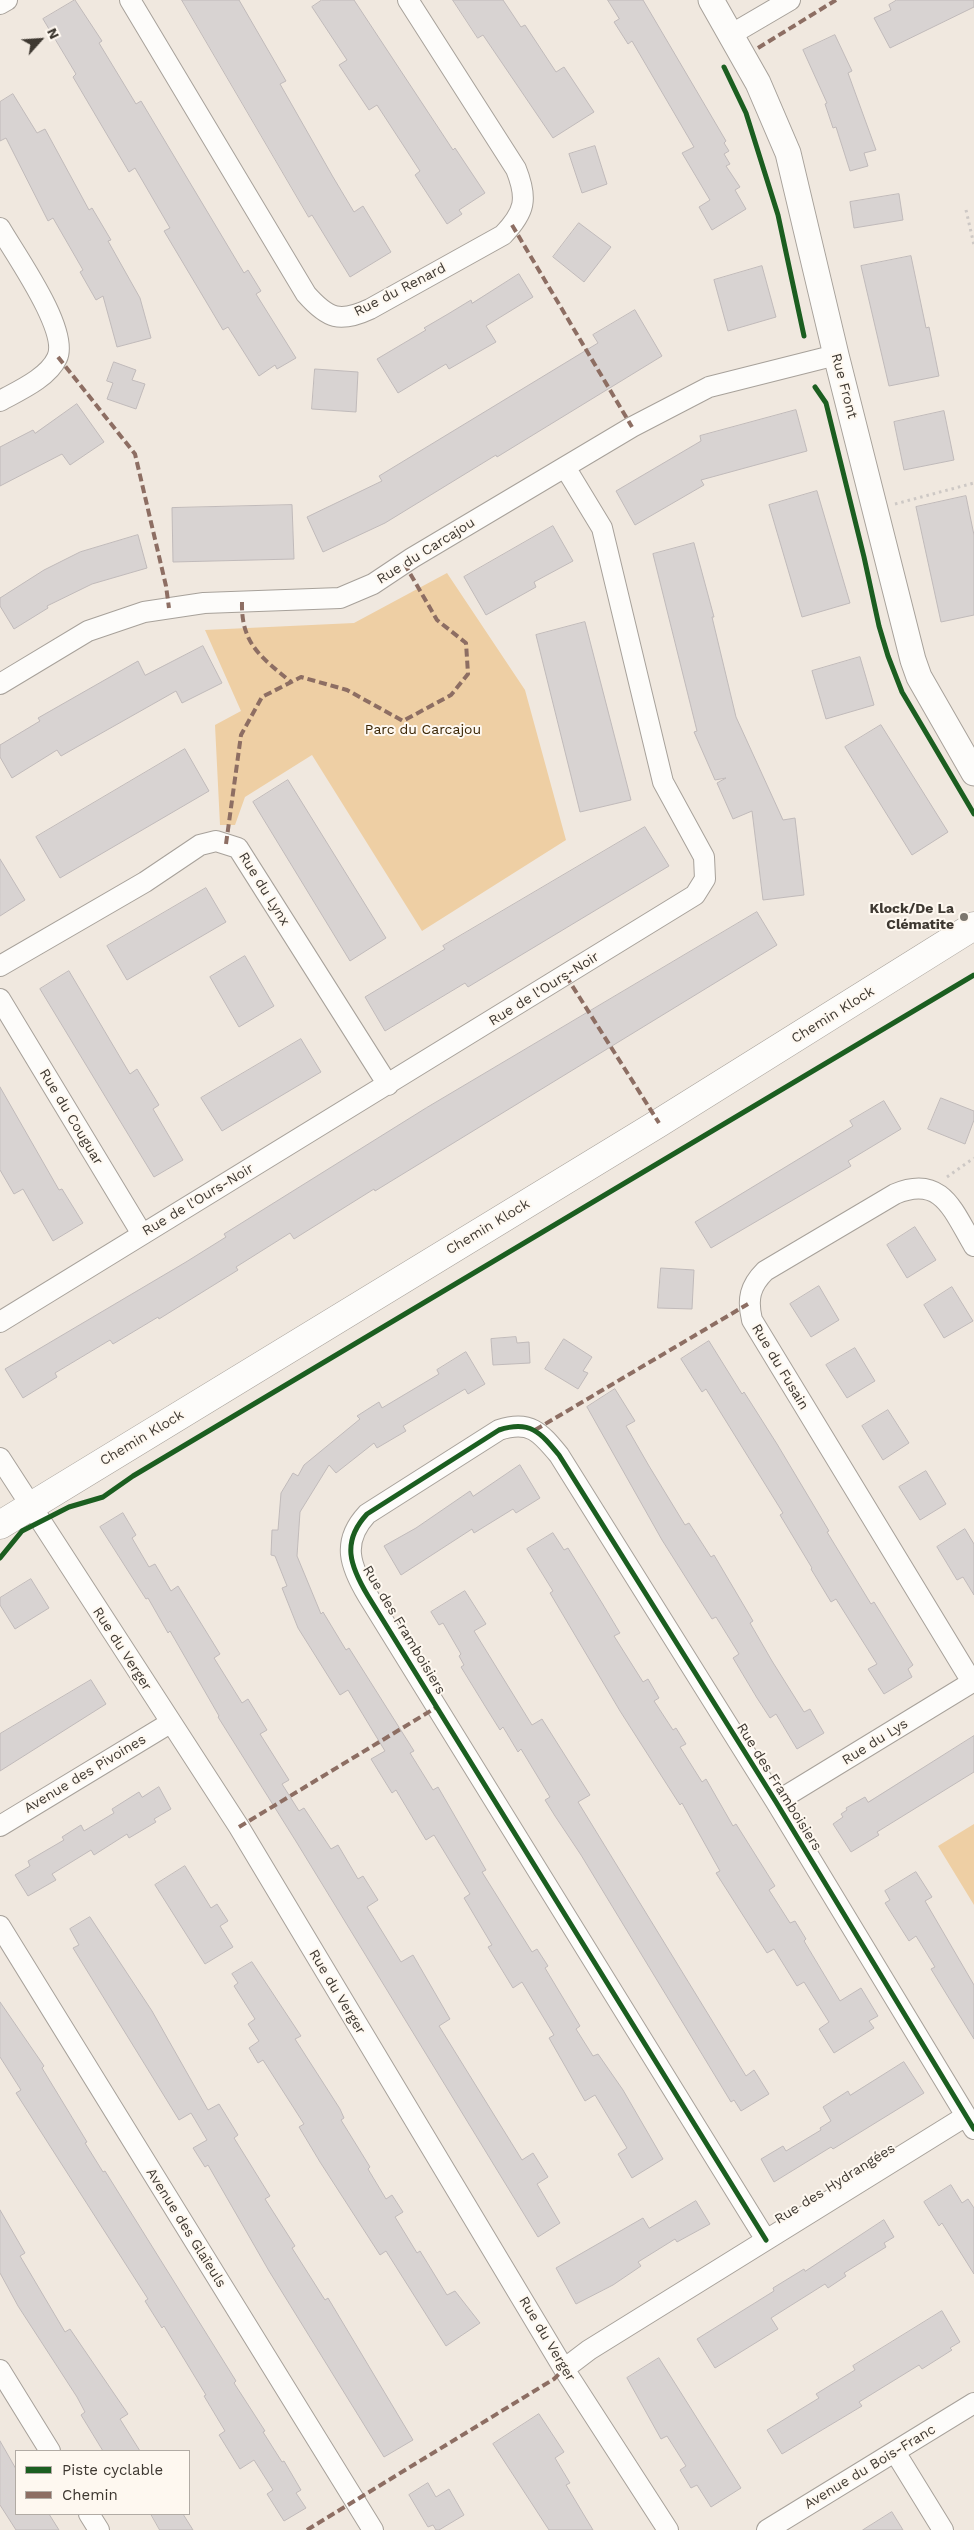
<!DOCTYPE html>
<meta charset="utf-8">
<style>
body{margin:0}
#map{position:relative;width:974px;height:2530px;overflow:hidden;background:#f0e8df;font-family:"Work Sans",sans-serif}
canvas{display:block}
.legend{position:absolute;left:15px;top:2450px;width:175px;height:65px;box-sizing:border-box;background:#fef8f0;border:1px solid #b1aba4;margin:0;padding:6px 9px;list-style:none;font-size:15px;color:#3e3831}
.legend li{display:flex;align-items:center;gap:10px;height:25px}
.legend b{width:25px;border:1px solid #b1aba4}
.north{position:absolute;left:15px;top:15px;width:50px;height:50px;-webkit-text-stroke:4px #fef8f0;paint-order:stroke;rotate:64deg;font-size:14px;font-weight:700;line-height:20px;text-align:center;color:#3e3831}
.north::after{content:'';display:block;margin:auto;width:18px;height:22px;background:#3e3831;clip-path:polygon(50% 0,100% 100%,50% 72%,0 100%)}
</style>
<div id="map">
<canvas width="974" height="2530"></canvas>
<ul class="legend">
<li><b style="height:6px;background:#1b5e20"></b>Piste cyclable</li>
<li><b style="height:6px;background:#8d6e63"></b>Chemin</li>
</ul>
<div class="north">N</div>
</div>
<script>
const ctx = document.querySelector('canvas').getContext('2d');
ctx.lineJoin = 'round';
function fill(path, color) { ctx.fillStyle = color; ctx.fill(path, 'evenodd'); }
function strokePath(path, color, width, dash) { ctx.strokeStyle = color; ctx.lineWidth = width; ctx.lineCap = dash ? 'butt' : 'round'; ctx.setLineDash(dash || []); ctx.stroke(path); }
function drawText(font, color, halo, rows, align = 'center') {
  ctx.font = font + ' "Work Sans",sans-serif'; ctx.lineWidth = 4; ctx.setLineDash([]); ctx.textBaseline = 'middle'; ctx.strokeStyle = halo; ctx.fillStyle = color; for (const [text, x, y, turn = 0] of rows) {
    ctx.save(); ctx.translate(x, y); ctx.rotate((+turn || 0) * Math.PI / 180); ctx.textAlign = isNaN(turn) ? turn : align; if (halo) ctx.strokeText(text, 0, 0); ctx.fillText(text, 0, 0); ctx.restore();
  }
}
fill(new Path2D(`
 M447 573 525 690 566 840 422 931 312 755 245 797 235 825H220L215 725 241 711 205 630 354 623Z
 M974 1824V1905L938 1846Z`), '#eecfa4');
const building = new Path2D(`
 M75 0 102 41 99 43 136 104 141 101 244 273 248 270 261 291 256 294 296 358 277 369 275 365 259 376 228 327 223 330 164 231 170 228 135 168 129 172 73 77 76 74 43 19Z
 M182 0H239L286 81 280 84 333 177 354 212 363 206 391 252 350 277 312 215 309 217Z
 M322 0H354L453 150 455 148 485 193 459 210 462 214 447 224 415 175 420 171 377 105 369 110 339 65 347 60 312 7Z
 M453 0H503L521 27 525 25 556 72 564 67 594 112 553 138 483 35 478 38Z
 M608 0H643L726 141 724 143 729 151 724 154 730 164 726 166 740 187 735 190 746 209 712 230 699 207 710 200 682 153 694 147 632 41 628 44 614 22 619 19Z
 M897 0H974V7L890 48 874 18 891 10 889 5Z
 M835 35 852 71 848 73 876 150 864 153 868 166 850 171 836 127 833 128 825 104 827 103 803 50Z
 M13 94 37 133 45 129 89 210 92 208 111 240 108 241 140 298 151 338 117 347 103 296 96 300 80 272 83 270 53 218 48 221 6 138 0 141V102Z
 M595 146 607 184 582 193 569 154Z
 M899 194 903 220 854 228 850 202Z
 M579 223 611 247 584 282 553 257Z
 M911 256 926 328 929 327 939 376 889 386 861 266Z
 M762 266 776 317 728 331 714 280Z
 M519 274 533 297 486 326 496 342 449 369 446 364 398 393 377 359 426 330 424 328 448 314 471 300 472 303Z
 M635 310 662 356 497 457 496 455 385 523 323 552 307 517 382 481 379 476 598 343 593 335Z
 M114 362 136 370 132 380 145 384 136 409 107 399 113 383 107 381Z
 M315 369 358 372 356 412 312 409Z
 M77 404 104 442 70 465 62 454 0 486V447L33 430 35 433Z
 M796 410 807 451 701 480 704 485 635 525 616 491 701 441 700 436Z
 M944 411 954 460 904 470 894 422Z
 M817 491 850 603 802 617 769 505Z
 M966 496 974 535V615L941 622 916 507Z
 M292 505 294 559 173 562 172 508Z
 M553 526 573 561 534 582 536 587 486 615 464 577Z
 M138 535 147 568 92 584 47 606 48 608 14 629 0 606V598L44 570 80 552Z
 M694 543 714 617H712L736 717 783 820 795 818 804 895 763 900 752 811 733 819 717 783 726 778 715 780 694 732 697 731 653 554Z
 M585 622 631 800 580 812 536 635Z
 M203 646 222 683 182 703 176 691 61 756 57 750 12 778 0 757V745L40 721 38 718 138 661 145 675Z
 M860 657 874 705 826 719 812 671Z
 M881 725 948 832 912 855 845 747Z
 M185 749 209 791 60 878 36 837Z
 M288 780 386 938 350 961 253 802Z
 M645 827 669 866 468 987 465 983 385 1031 365 997 445 949 443 946Z
 M0 859 25 900 0 916Z
 M206 888 226 922 127 980 107 946Z
 M757 912 777 945 375 1191 374 1189 294 1239 290 1233 236 1267 238 1270 159 1319 158 1317 113 1344 110 1340 55 1373 57 1377 23 1398 5 1369 186 1262 226 1237 224 1234 426 1108Z
 M245 956 274 1006 239 1027 210 977Z
 M69 971 130 1074 137 1069 159 1105 153 1109 183 1160 154 1177 40 989Z
 M301 1039 321 1072 222 1131 201 1098Z
 M0 1087 59 1190 62 1189 83 1223 53 1241 23 1189 14 1194 0 1170Z
 M941 1098 974 1111V1120L965 1144 928 1129Z
 M884 1101 901 1129 848 1161 851 1166 711 1248 695 1222 853 1126 850 1121Z
 M915 1227 936 1260 907 1278 887 1245Z
 M661 1268 694 1270 692 1309 658 1308Z
 M819 1286 839 1320 811 1337 790 1304Z
 M952 1287 973 1321 944 1338 924 1305Z
 M516 1337 517 1343 529 1342 530 1363 493 1365 491 1339Z
 M564 1339 592 1357 583 1371 588 1373 578 1389 545 1369Z
 M709 1341 742 1394 744 1392 777 1444 829 1531 827 1532 871 1604 874 1602 913 1665 908 1669 912 1677 884 1694 868 1669 877 1664 836 1599 831 1602 811 1569 812 1568 780 1515 783 1513 706 1389 702 1392 681 1359Z
 M855 1348 875 1381 847 1398 826 1365Z
 M466 1352 485 1384 468 1394 465 1389 403 1426 406 1431 377 1448 374 1443 336 1473 329 1465 300 1512 297 1556 321 1614 323 1612 346 1650 349 1648 414 1751 410 1753 433 1790 438 1787 486 1870 482 1872 532 1952 537 1949 548 1966 545 1968 580 2026 576 2029 593 2056 598 2054 623 2090 663 2159 632 2178 618 2154 627 2148 595 2095 585 2101 549 2038 554 2035 522 1982 513 1988 488 1947 492 1945 464 1898 470 1894 434 1835 426 1840 396 1790 392 1793 371 1759 385 1751 348 1690 340 1695 298 1628 282 1588 287 1586 275 1556 271 1555 272 1530H278L281 1493 293 1473 298 1476 304 1465 360 1419 357 1416 379 1402 382 1408 439 1374 437 1370Z
 M615 1389 635 1421 626 1426 649 1466 685 1525 689 1523 711 1557 714 1555 753 1621 750 1623 772 1661 804 1712 810 1709 824 1733 797 1749 776 1714 770 1718 757 1698 733 1658 739 1654 716 1617 712 1619 662 1540 587 1407Z
 M888 1410 909 1443 883 1460 862 1426Z
 M520 1465 540 1498 516 1513 513 1509 474 1533 472 1529 401 1575 384 1546 416 1528 470 1491 473 1496Z
 M926 1471 946 1504 920 1520 899 1487Z
 M123 1513 136 1535 132 1538 149 1567 155 1564 171 1591 178 1586 220 1654 214 1658 242 1703 248 1699 267 1730 260 1734 289 1780 282 1784 299 1811 304 1808 331 1849 338 1845 358 1879 363 1876 378 1900 367 1907 401 1962 413 1955 450 2019 439 2026 522 2160 533 2153 548 2177 537 2184 560 2223 538 2237 297 1843 218 1717 219 1716 170 1631 168 1633 148 1598 146 1599 100 1527Z
 M965 1529 974 1544V1595L963 1577 957 1580 937 1547Z
 M553 1533 564 1550 568 1548 602 1603 620 1633 614 1636 643 1682 648 1679 659 1698 654 1701 673 1730 676 1728 686 1744 680 1747 702 1782 706 1779 733 1826 736 1824 775 1886 769 1890 790 1923 795 1921 806 1939 804 1941 840 2001 861 1988 878 2016 869 2021 874 2028 834 2053 819 2029 829 2022 804 1982 797 1986 774 1949 767 1953 716 1873 720 1871 682 1803 680 1805 620 1711 550 1593 553 1591 527 1549Z
 M31 1579 49 1608 15 1629 0 1605V1598Z
 M465 1591 486 1624 474 1631 532 1725 542 1719 590 1795 578 1802 746 2076 754 2070 769 2094 741 2111 734 2100 731 2102 581 1855 555 1816 545 1800 550 1797 521 1749 518 1752 503 1727 500 1730 485 1706 461 1667 464 1665 459 1656 461 1654 443 1623 439 1625 431 1612Z
 M91 1680 106 1704 0 1771V1734Z
 M974 1736V1772L877 1832 879 1835 851 1852 833 1824 843 1817 841 1814 847 1810 846 1808 865 1797 868 1802Z
 M159 1787 171 1809 154 1819 156 1822 129 1838 127 1834 94 1855 91 1850 52 1874 56 1880 28 1896 15 1875 30 1866 28 1861 64 1840 62 1837 81 1825 84 1831 114 1813 112 1809 139 1792 142 1797Z
 M185 1866 211 1908 217 1904 228 1921 220 1926 233 1947 205 1964 155 1885Z
 M916 1872 932 1897 925 1901 974 1985V2039L931 1969 935 1967 916 1936 909 1941 885 1903 890 1900 885 1891Z
 M90 1917 152 2011 208 2110 219 2104 238 2135 234 2138 270 2196 265 2199 295 2246 292 2248 325 2300 328 2298 413 2440 384 2457 269 2271 208 2165 205 2167 193 2148 207 2140 191 2113 179 2120 73 1948 79 1945 70 1929Z
 M252 1962 301 2036 295 2039 340 2109 344 2118 341 2120 370 2167 368 2169 386 2199 392 2195 403 2212 395 2217 417 2253 420 2251 447 2295 455 2291 480 2323 446 2346 386 2251 380 2255 320 2162 299 2127 304 2124 263 2060 258 2063 249 2048 259 2041 248 2024 255 2019 234 1986 238 1983 232 1974Z
 M0 2002 44 2066 42 2068 87 2142 85 2143 103 2172 105 2171 236 2381 234 2383 265 2431 263 2432 282 2462 284 2461 301 2490 296 2493 306 2508 284 2521 267 2494 273 2490 254 2460 240 2469 219 2435 225 2431 204 2396 206 2395 164 2326 162 2328 145 2301 148 2299 16 2093 21 2090 0 2057Z
 M904 2062 924 2093 833 2149 831 2147 774 2182 761 2159 783 2146 786 2151 821 2130 820 2128 831 2121 823 2107 848 2091 850 2095Z
 M951 2185 962 2203 968 2199 974 2208V2274L942 2223 939 2226 924 2202Z
 M696 2201 710 2224 677 2242 675 2239 638 2262 641 2266 613 2285 576 2304 556 2268 643 2218 649 2228Z
 M0 2210 25 2253 20 2256 65 2332 70 2329 128 2414 120 2419 140 2451H103L81 2415 85 2412 77 2397 18 2306 0 2273Z
 M884 2220 894 2237 884 2243 886 2247 844 2273 846 2276 828 2288 825 2284 771 2318 778 2329 715 2368 697 2339 774 2291 773 2288 804 2269 805 2271Z
 M942 2311 960 2342 950 2348 952 2350 922 2369 919 2365 859 2402 862 2406 782 2454 767 2430 819 2398 816 2394 855 2370 853 2366Z
 M659 2358 741 2488 711 2507 697 2485 691 2488 680 2470 686 2466 667 2436 661 2439 627 2378Z
 M539 2414 564 2452 555 2458 570 2483 566 2485 593 2530H549L493 2444Z
 M0 2441 16 2469V2514H49L59 2530H16L0 2505Z
 M428 2483 436 2497 449 2489 464 2515 439 2530H436L433 2525 428 2527 409 2495Z
 M892 2512 903 2530H863Z
 M151 2514H183L193 2530H160Z`);
fill(building, '#d8d3d2');
strokePath(building, '#c0baba', 1);
const minor = new Path2D(`
 M130 0 306 294C328 319 340 323 370 309L503 235C525 212 528 199 516 169L408 0
 M0 4 7 0
 M732 34 790 0
 M0 228C15 254 70 331 57 358 48 378 18 391 0 401
 M0 684 88 631 144 612 204 603 340 598 373 584 412 558 632 427 709 387 836 355
 M0 966 145 882 200 845 216 841 238 848 388 1085
 M0 999 142 1234
 M0 1322 695 895 705 879 704 857 663 782 602 528 565 467
 M0 1458 239 1827 564 2369 668 2530
 M972 1682 752 1320C747 1299 750 1286 765 1271L895 1194C942 1174 953 1211 974 1246
 M776 1802 974 1681
 M0 1826 170 1723
 M0 1926 373 2530
 M766 2240 368 1596C350 1566 341 1542 367 1514L499 1430C530 1420 540 1432 559 1455L776 1802 974 2129
 M564 2369 589 2350 966 2116
 M0 2370 50 2451
 M895 2452 943 2530
 M89 2514 99 2530
 M767 2530 974 2403`);
const tertiary = new Path2D(`
 M711 0 758 83 788 153 836 355 913 660 919 677 974 773`);
const secondary = new Path2D(`
 M0 1525 659 1123 974 926`);
strokePath(minor, '#a7a19a', 22);
strokePath(tertiary, '#a7a19a', 27);
strokePath(secondary, '#a7a19a', 29);
strokePath(new Path2D(`
 M966 210 974 245
 M895 504 974 483
 M947 1177 974 1158`), '#cdc8c5', 3, [2.5, 4]);
strokePath(minor, '#fdfcfa', 20);
strokePath(tertiary, '#fdfcfa', 25);
strokePath(secondary, '#fdfcfa', 28);
strokePath(new Path2D(`
 M758 48 836 0
 M512 225 632 427
 M58 357 135 454 166 586 169 608
 M242 602C241 644 261 657 291 682
 M226 844 241 735 262 697 301 677 347 690 403 721 451 695 468 674 466 643 437 620 404 563
 M566 976 659 1123
 M535 1430 748 1304
 M239 1827 437 1707
 M307 2530 554 2379 564 2369`), '#8d6e63', 4, [8, 4]);
strokePath(new Path2D(`
 M724 67 746 113 778 215 804 336
 M815 387 826 403 864 557 879 626 888 656 902 692 974 814
 M0 1558 22 1531 69 1507 103 1497 133 1476 974 975
 M766 2240 368 1596C350 1566 341 1542 367 1514L499 1430C530 1420 540 1432 559 1455L776 1802 974 2129`), '#1b5e20', 5);
for (const [x, y, r, color] of [
 [964,917,5,"#7c766e"]
]) { const dot = new Path2D(); dot.arc(x, y, r, 0, 2 * Math.PI); ctx.fillStyle = color; ctx.fill(dot); strokePath(dot, '#fef8f0', 2); }
drawText('14px', '#3e3831', '#fef8f0', [
 ["Rue du Renard",400,290,-27],
 ["Rue Front",844,386,75],
 ["Rue du Carcajou",426,551,-32],
 ["Rue du Lynx",264,889,58],
 ["Rue de l'Ours-Noir",544,989,-32],
 ["Chemin Klock",833,1015,-32],
 ["Rue du Couguar",71,1117,59],
 ["Rue de l'Ours-Noir",198,1200,-31],
 ["Chemin Klock",488,1227,-31],
 ["Rue du Fusain",780,1367,59],
 ["Chemin Klock",142,1438,-31],
 ["Rue des Framboisiers",404,1630,59],
 ["Rue du Verger",122,1649,57],
 ["Rue du Lys",875,1742,-32],
 ["Avenue des Pivoines",85,1774,-31],
 ["Rue des Framboisiers",779,1787,58],
 ["Rue du Verger",337,1992,59],
 ["Rue des Hydrangées",835,2184,-32],
 ["Avenue des Glaïeuls",186,2228,58],
 ["Rue du Verger",547,2339,59],
 ["Avenue du Bois-Franc",870,2467,-31]
]);
drawText('14px', '#3b2605', '#fef8f0', [
 ["Parc du Carcajou",423,730]
]);
drawText('bold 14px', '#3e3831', '#fef8f0', [
 ["Klock/De La",954,909],
 ["Clématite",954,925]
], 'right');
</script>
